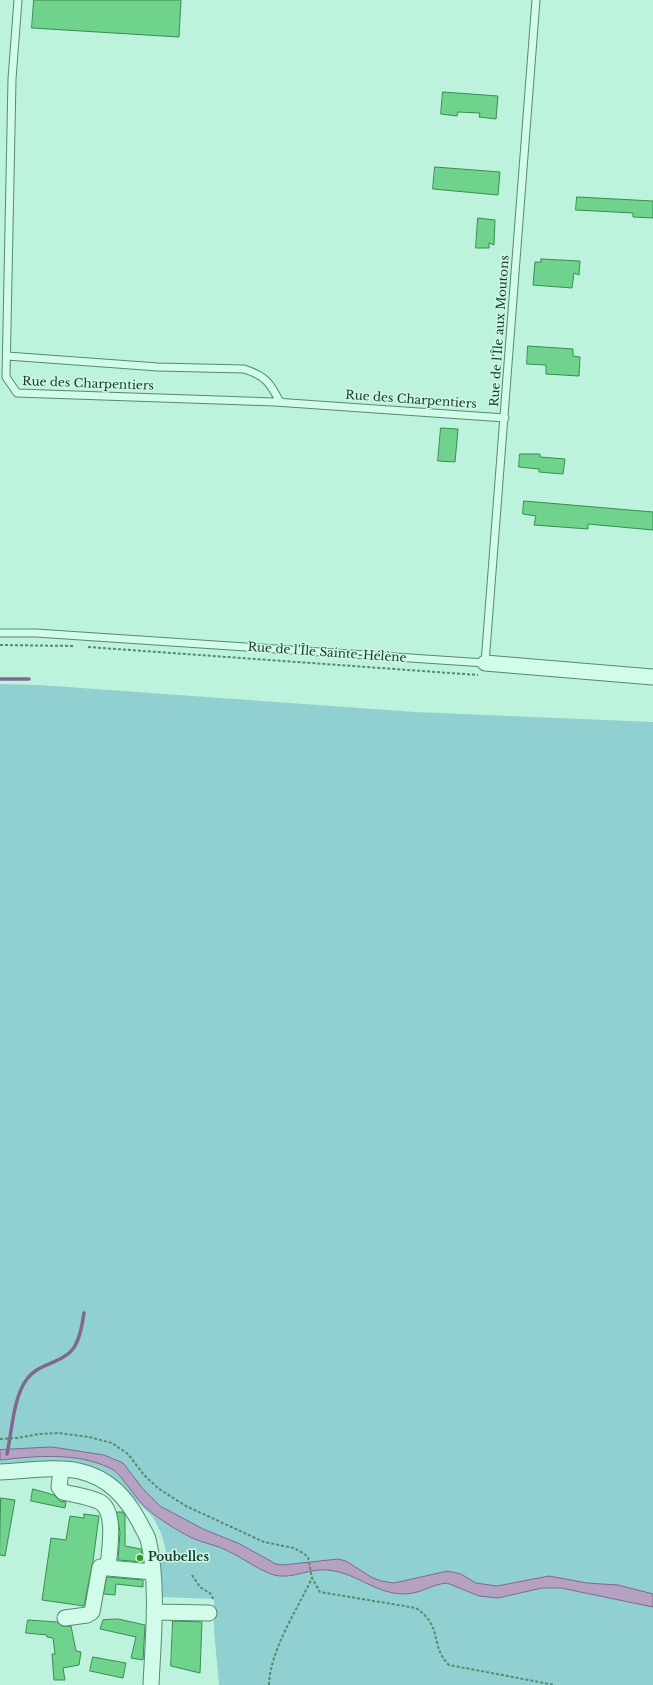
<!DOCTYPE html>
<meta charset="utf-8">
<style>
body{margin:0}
canvas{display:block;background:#bdf2dc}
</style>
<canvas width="653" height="1685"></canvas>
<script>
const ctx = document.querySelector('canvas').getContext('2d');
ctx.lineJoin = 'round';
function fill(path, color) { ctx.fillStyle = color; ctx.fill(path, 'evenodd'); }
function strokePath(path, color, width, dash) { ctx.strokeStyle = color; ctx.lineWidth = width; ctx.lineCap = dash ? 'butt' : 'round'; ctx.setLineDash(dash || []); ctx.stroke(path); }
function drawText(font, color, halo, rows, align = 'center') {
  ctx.font = font + ' "Libre Baskerville",serif'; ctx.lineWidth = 3; ctx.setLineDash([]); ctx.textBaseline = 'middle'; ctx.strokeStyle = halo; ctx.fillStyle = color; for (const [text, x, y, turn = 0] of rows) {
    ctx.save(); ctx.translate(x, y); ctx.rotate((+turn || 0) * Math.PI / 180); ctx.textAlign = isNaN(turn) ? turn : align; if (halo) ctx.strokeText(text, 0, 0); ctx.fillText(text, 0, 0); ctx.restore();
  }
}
fill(new Path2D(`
 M0 684 40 685 415 712 653 722V1685H219L214 1631V1599L162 1597 161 1562 166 1550 161 1533 153 1517 110 1475 56 1463 0 1467Z`), '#91d0d0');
const water = new Path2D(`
 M52 1447 104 1455 123 1463 143 1489 160 1506 203 1529 240 1544 276 1564 283 1565 338 1559 346 1561 371 1577 381 1581 394 1583 448 1571 461 1574 476 1583 497 1586 549 1576 587 1583 618 1585 653 1594V1607L561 1588H542L498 1598 479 1596 447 1583C432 1584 421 1594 404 1594 374 1594 357 1572 327 1570 308 1568 290 1581 271 1574 255 1568 243 1558 228 1551 217 1545 203 1543 192 1538 176 1530 159 1519 146 1508 135 1498 120 1472 110 1468 76 1452 36 1456 0 1460V1450Z`);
fill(water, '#b5a1c2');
strokePath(water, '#826891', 1);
strokePath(new Path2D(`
 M0 679H29
 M7 1454C12 1432 13 1397 27 1379 38 1363 61 1364 73 1349 80 1339 82 1325 84 1313`), '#826891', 3.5);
const building = new Path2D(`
 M34 0H181L179 37 32 28Z
 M443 92 498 96 496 119 479 117 480 113 458 112 457 116 441 114Z
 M435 167 500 172 498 195 433 189Z
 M577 197 653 201V218L633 217V213L576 210Z
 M478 218 495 220 494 245 489 243V248H476Z
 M541 259 580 261 579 275 574 273 572 288 533 285 535 262H541Z
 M528 346 573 349V356L580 357 579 376 546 374V365L527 364Z
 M441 428 458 429 455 462 438 461Z
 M520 454H540V457L565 459 563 474 539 472V469L519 467Z
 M524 501 653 512V530L588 524V529L534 525 536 516 523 514Z
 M33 1489 54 1495 60 1501 66 1502 65 1508 31 1501Z
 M1 1498 15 1500 5 1556 0 1555Z
 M117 1512H123L125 1516V1546L141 1549 143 1562 118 1560 120 1533Z
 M84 1514 99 1516 93 1561 84 1606 42 1600 51 1538 66 1540 70 1516 84 1518Z
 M107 1577 143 1580V1587L116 1584 115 1595 104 1594Z
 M118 1619 145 1625 143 1660 131 1658 136 1637 100 1629 103 1620Z
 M28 1620 57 1622 62 1626H71L76 1651 81 1652 79 1665 63 1668 65 1680H54L52 1654H55L53 1638 47 1637V1635L26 1633Z
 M173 1621 202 1622 200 1673 171 1666Z
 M93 1657 126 1663 123 1678 90 1671Z`);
fill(building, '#70d38d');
strokePath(building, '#388c50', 1);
const service = new Path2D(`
 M18 0 12 79 6 377 17 393 275 402 505 418
 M7 356 158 367 244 369C266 376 270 383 280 402
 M0 633H36L485 663 536 0`);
const minor = new Path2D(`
 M485 663 653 677
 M61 1470 59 1487 63 1492C75 1495 90 1497 100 1502 117 1512 109 1551 108 1568L153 1572
 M0 1472C26 1471 54 1466 79 1471 109 1478 126 1497 140 1523 142 1528 146 1533 148 1539 159 1582 153 1641 151 1685
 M154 1612 209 1613
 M65 1618 87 1615 92 1612 100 1567 108 1568`);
strokePath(service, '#558b6b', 9);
strokePath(minor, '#558b6b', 17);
strokePath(new Path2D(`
 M0 645 75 646
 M88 647 478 675
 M0 1439 17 1438 39 1434 59 1433 89 1437 112 1443 128 1454 144 1475 159 1489 186 1506 264 1542 294 1548 303 1553 308 1557 312 1578 320 1592 416 1608C444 1627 429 1645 449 1665L555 1685
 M192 1575 200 1587 211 1594 214 1601
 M269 1685C270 1650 297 1610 312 1578`), '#558b6b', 2, [3, 2]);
strokePath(service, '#d1fcea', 7);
strokePath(minor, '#d1fcea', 15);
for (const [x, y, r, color] of [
 [140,1558,4,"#309f1f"]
]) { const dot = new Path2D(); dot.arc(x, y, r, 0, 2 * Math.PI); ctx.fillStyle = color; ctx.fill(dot); strokePath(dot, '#cdf8e7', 1.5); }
drawText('12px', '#1b3926', '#cdf8e7', [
 ["Rue de l'Île aux Moutons",500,331,-86],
 ["Rue des Charpentiers",88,384,2],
 ["Rue des Charpentiers",411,400,4],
 ["Rue de l'Île Sainte-Hélène",327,653,4]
]);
drawText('bold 12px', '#1b3926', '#cdf8e7', [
 ["Poubelles",148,1558]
], 'left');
</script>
